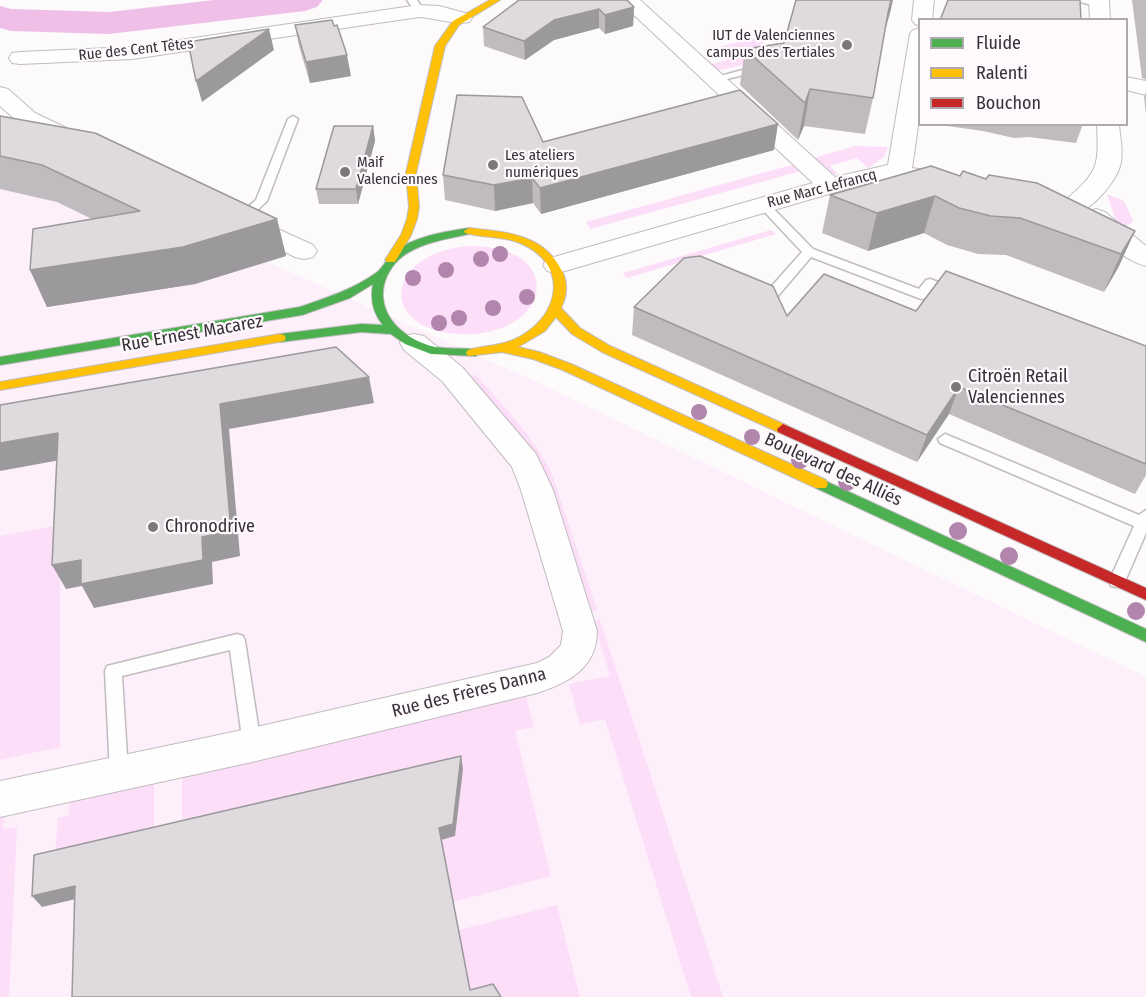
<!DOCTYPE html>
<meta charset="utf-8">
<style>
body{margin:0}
#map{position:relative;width:1146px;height:997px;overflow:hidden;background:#fcfafb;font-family:"Fira Sans Condensed",sans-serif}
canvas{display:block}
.legend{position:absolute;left:918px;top:18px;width:210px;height:108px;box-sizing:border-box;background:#fdf9fc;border:2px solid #aea9ad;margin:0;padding:8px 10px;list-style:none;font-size:18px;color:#383036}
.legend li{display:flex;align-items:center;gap:12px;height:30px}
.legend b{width:30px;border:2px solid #aea9ad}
</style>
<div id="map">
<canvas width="1146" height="997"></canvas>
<ul class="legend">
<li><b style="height:8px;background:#4caf50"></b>Fluide</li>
<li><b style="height:8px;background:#ffc107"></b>Ralenti</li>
<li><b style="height:8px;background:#c62828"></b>Bouchon</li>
</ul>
</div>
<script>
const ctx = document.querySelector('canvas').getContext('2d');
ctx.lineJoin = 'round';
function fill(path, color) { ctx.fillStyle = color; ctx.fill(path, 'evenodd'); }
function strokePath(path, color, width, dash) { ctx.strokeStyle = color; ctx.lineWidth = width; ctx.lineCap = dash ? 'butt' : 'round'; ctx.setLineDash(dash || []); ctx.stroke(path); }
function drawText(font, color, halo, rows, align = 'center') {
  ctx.font = font + ' "Fira Sans Condensed",sans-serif'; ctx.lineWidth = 4.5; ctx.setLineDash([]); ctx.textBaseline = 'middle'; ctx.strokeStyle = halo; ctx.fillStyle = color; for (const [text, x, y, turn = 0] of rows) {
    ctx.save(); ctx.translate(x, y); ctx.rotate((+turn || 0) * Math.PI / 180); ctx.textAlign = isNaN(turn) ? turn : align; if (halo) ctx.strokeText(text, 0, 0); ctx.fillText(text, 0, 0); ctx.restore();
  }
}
fill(new Path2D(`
 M0 143 539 383 1146 677V997H0Z`), '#fdf0fa');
fill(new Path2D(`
 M758 37 781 60 763 61 715 71 708 65 727 60 715 48Z
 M855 146 888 147 884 157 868 168 857 158 830 166 839 175 830 173 810 159Z
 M795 164 801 171 590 229 586 222Z
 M1107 194 1124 201 1133 221 1131 224 1121 226 1116 222Z
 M771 230 776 234 627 278 623 273Z
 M469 246C569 245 552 338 460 334 377 330 384 253 469 246Z
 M476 375C503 406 533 436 552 474L597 610 590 612 466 376Z
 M60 525V747L0 760V536Z
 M600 620 723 997H691L605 719 580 724 569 684 610 676 594 621Z
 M525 692 534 727 515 731 551 876 453 902 441 840 455 836 182 834V769Z
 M154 773V841L54 864 58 818 69 815 70 793Z
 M7 805 3 829 17 827 9 997H0V807Z
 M557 905 580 997H472L459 930Z`), '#fddef8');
fill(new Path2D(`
 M214 0H323L317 7 305 11 109 34 11 31 0 28V6L12 9 109 12Z`), '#f0bfe8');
const lane = new Path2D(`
 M407 0H417L424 11 422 13H416Z
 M1073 0H1093L1104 4 1099 7Z
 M761 65 765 66V70L714 82 709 79Z
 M293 116 298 119 267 201 244 223H236V217L256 200 288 119Z
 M763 200 767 202 813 249 919 289 926 280 930 279 957 289 959 292 953 296 932 289 926 298 921 299 811 257 772 303H762L761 300 762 297 802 252 759 206 757 204Z
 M945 434 1139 515 1146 510V533L1123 586 1117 587 1111 586 1109 581 1134 526 940 443 938 439Z
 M237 634 243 636 245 641 261 745 258 751 252 753 246 751 243 745 230 650 122 676 128 773 125 779 119 781 113 779 110 773 105 671 107 666Z`);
const street = new Path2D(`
 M618 0H640L835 177 888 165 910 34 913 30 920 28V112L912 168 956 175 959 180 956 185 947 187 889 179 863 184 565 271 556 273 547 271 543 265 547 259 813 183Z
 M914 0H934L932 20H920V26L915 24 912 20Z
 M1089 0H1109L1110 20H1090Z
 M419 5 439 6 469 14 472 18 469 22C457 25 434 18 419 17L132 59 20 64 12 63 9 58 12 53 20 52 132 47Z
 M1126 77 1146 81V95L1126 90Z
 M0 87 8 89 35 113 81 135 85 140 81 145 73 147 65 145 19 123 0 106Z
 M1097 124H1119C1120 137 1123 150 1121 162 1118 179 1099 201 1084 210 1078 213 1073 212 1066 210L1063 205 1066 200C1098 171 1099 168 1097 124Z
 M1096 209 1105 212 1146 246V266C1123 260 1097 236 1084 217L1087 212Z
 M243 213 313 245 317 251 313 257 304 259 295 257 234 226 230 221 234 216Z
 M414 334 424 336 462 367 536 454 553 490 597 631C597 668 568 683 537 693L252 762 0 817V781L252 728 537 663 549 657 561 645 563 631 521 490 512 467 442 381 404 350 400 343 404 336Z`);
const fast = new Path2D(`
 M469 228 474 231 473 233C449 239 424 241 403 256 392 264 384 278 383 291 381 320 408 341 435 347 447 349 460 348 472 349L476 350 478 353 476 356 431 354 405 344 391 334 361 332 280 342 274 338 280 334 361 324 383 325C373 313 370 300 373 284L350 298 302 315 0 365V357L300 307C326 298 354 289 376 273 383 268 387 258 394 252 415 236 444 232 469 228Z
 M821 479 1146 629V642L816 488 814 484Z`);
const slow = new Path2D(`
 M490 0H500L459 25 445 46 416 173 419 207 417 219 411 235 395 262H387L385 260 401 235 407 219 409 207 406 173 435 46 453 21Z
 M469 228C506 232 544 234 562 271 568 283 567 296 561 308L580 328 610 346 788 426 789 429 783 434 778 432 602 352 572 334 556 317 545 331 518 347 539 352 571 364 826 480 828 484 826 488H816L563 370 533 359 502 352 468 356 466 353 468 350C487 345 504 346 521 336 562 313 568 263 520 243 503 236 483 238 465 233L464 231Z
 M280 334 284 335 286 338 284 341 0 390V382Z`);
const jam = new Path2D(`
 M783 424 1146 588V600L778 432 777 429Z`);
strokePath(lane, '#c0bcbf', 3);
strokePath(street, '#c0bcbf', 2);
strokePath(fast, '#c0bcbf', 2);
strokePath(slow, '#c0bcbf', 2);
strokePath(jam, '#c0bcbf', 2);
fill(lane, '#fffefe');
fill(street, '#fffefe');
fill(fast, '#4caf50');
fill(slow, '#ffc107');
fill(jam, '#c62828');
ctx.fillStyle = '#b185ac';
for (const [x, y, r] of [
 [500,254,8],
 [481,259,8],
 [446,270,8],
 [413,278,8],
 [527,297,8],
 [493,308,8],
 [459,318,8],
 [439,323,8],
 [699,412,8],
 [752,437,8],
 [800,460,9],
 [847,482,9],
 [958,531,9],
 [1009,556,9],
 [1136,611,9]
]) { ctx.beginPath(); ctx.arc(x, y, r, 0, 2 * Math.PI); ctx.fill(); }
fill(new Path2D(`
 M519 0 634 7 633 26 605 34 599 28 554 40 525 60 484 46 483 27Z
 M1132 0H1146V80L1142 78Z
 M891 9 884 35 873 98 865 134 804 126 798 140 740 85 745 49 784 43Z
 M295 25 351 76 310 83 299 46Z
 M1146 92V114L1144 97Z
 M0 116 277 219 286 256 195 284 47 307 30 270 92 219 57 202 0 189Z
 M933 124H1083L1076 143 1029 137 1014 138 983 131Z
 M373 126 375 141 358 204H319L316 189Z
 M543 142 774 150 541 214 533 203 495 211 445 200 443 175Z
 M960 176 1135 231 1118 268 1104 292 1006 255 978 254 947 245 924 233 868 251 822 233 830 195Z
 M634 307 787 316 916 311 1146 346V475L1135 494 949 414 917 462 632 335Z`), '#bfbbbe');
fill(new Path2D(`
 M891 0H893L891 9 880 48Z
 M634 7 633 26 605 34V15Z
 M599 9V28L554 40 525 60 524 41 554 20Z
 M269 29 274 50 202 102 196 81Z
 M347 55 351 76 310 83 306 62Z
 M810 89 804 126 798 140 805 103Z
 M778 124 774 150 541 214 540 188Z
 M373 126 375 141 358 204 356 189Z
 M532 178 533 203 495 211 494 185Z
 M935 196 924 233 868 251 877 213Z
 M277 219 286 256 195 284 47 307 30 270Z
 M1135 231 1118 268 1104 292 1121 254Z
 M369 377 374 403 229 429 240 556 212 562 213 584 94 608 82 586 66 589 52 565 202 537 220 404Z
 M959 387 949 414 917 462 927 435Z
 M58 433 71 458 0 471V443Z
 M461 756 463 769 455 836 441 840 439 828Z
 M75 886 84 897 42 907 32 896Z`), '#9b999b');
const building = new Path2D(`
 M519 0H627L634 7 605 15 599 9 554 20 524 41 483 27Z
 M796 0H891L888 13 873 98 810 89 805 103 745 49 784 43Z
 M948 0H1080L1081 20H940Z
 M332 20 334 26 337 25 347 55 306 62 295 25Z
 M269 29 196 81 188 42Z
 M740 90 778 124 540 188 532 178 494 185 443 175 457 95 522 97 543 142Z
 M0 116 95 133 277 219 183 247 30 270 33 229 140 211 42 165 0 156Z
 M334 126H373L356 189H316Z
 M931 166 960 176 963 171 986 179 989 175 1037 183 1135 231 1121 254 1020 218 991 216 959 208 935 196 877 213 830 195Z
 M700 256 773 286 787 316 824 274 916 311 946 271 1146 346V464L959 387 927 435 634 307 684 258Z
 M336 347 369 377 220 404 231 531 202 537 203 560 81 584V560L52 565 58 433 0 443V405Z
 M461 756 453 824 439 828 470 990 493 984 501 997H72L75 886 32 896 34 855Z`);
fill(building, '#dedadd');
strokePath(building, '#9b999b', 1.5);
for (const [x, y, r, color] of [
 [847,45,6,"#7d777b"],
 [493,165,6,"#7d777b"],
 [345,172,6,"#7d777b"],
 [956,387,6,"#7d777b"],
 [153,527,6,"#7d777b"]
]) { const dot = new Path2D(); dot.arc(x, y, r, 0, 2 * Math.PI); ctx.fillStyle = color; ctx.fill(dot); strokePath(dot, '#fdf9fc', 2); }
drawText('15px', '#383036', '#fdf9fc', [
 ["IUT de Valenciennes",835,36,"right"],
 ["campus des Tertiales",835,53,"right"],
 ["Les ateliers",505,156],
 ["numériques",505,173],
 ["Maif",357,163],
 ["Valenciennes",357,180]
], 'left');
drawText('15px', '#383036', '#fdf9fc', [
 ["Rue des Cent Têtes",136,50,-6],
 ["Rue Marc Lefrancq",822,189,-15]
]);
drawText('18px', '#383036', '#fdf9fc', [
 ["Rue Ernest Macarez",192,334,-10],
 ["Boulevard des Alliés",833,470,25],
 ["Rue des Frères Danna",469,693,-14]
]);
drawText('18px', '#383036', '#fdf9fc', [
 ["Citroën Retail",968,377],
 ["Valenciennes",968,398],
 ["Chronodrive",165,527]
], 'left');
</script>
